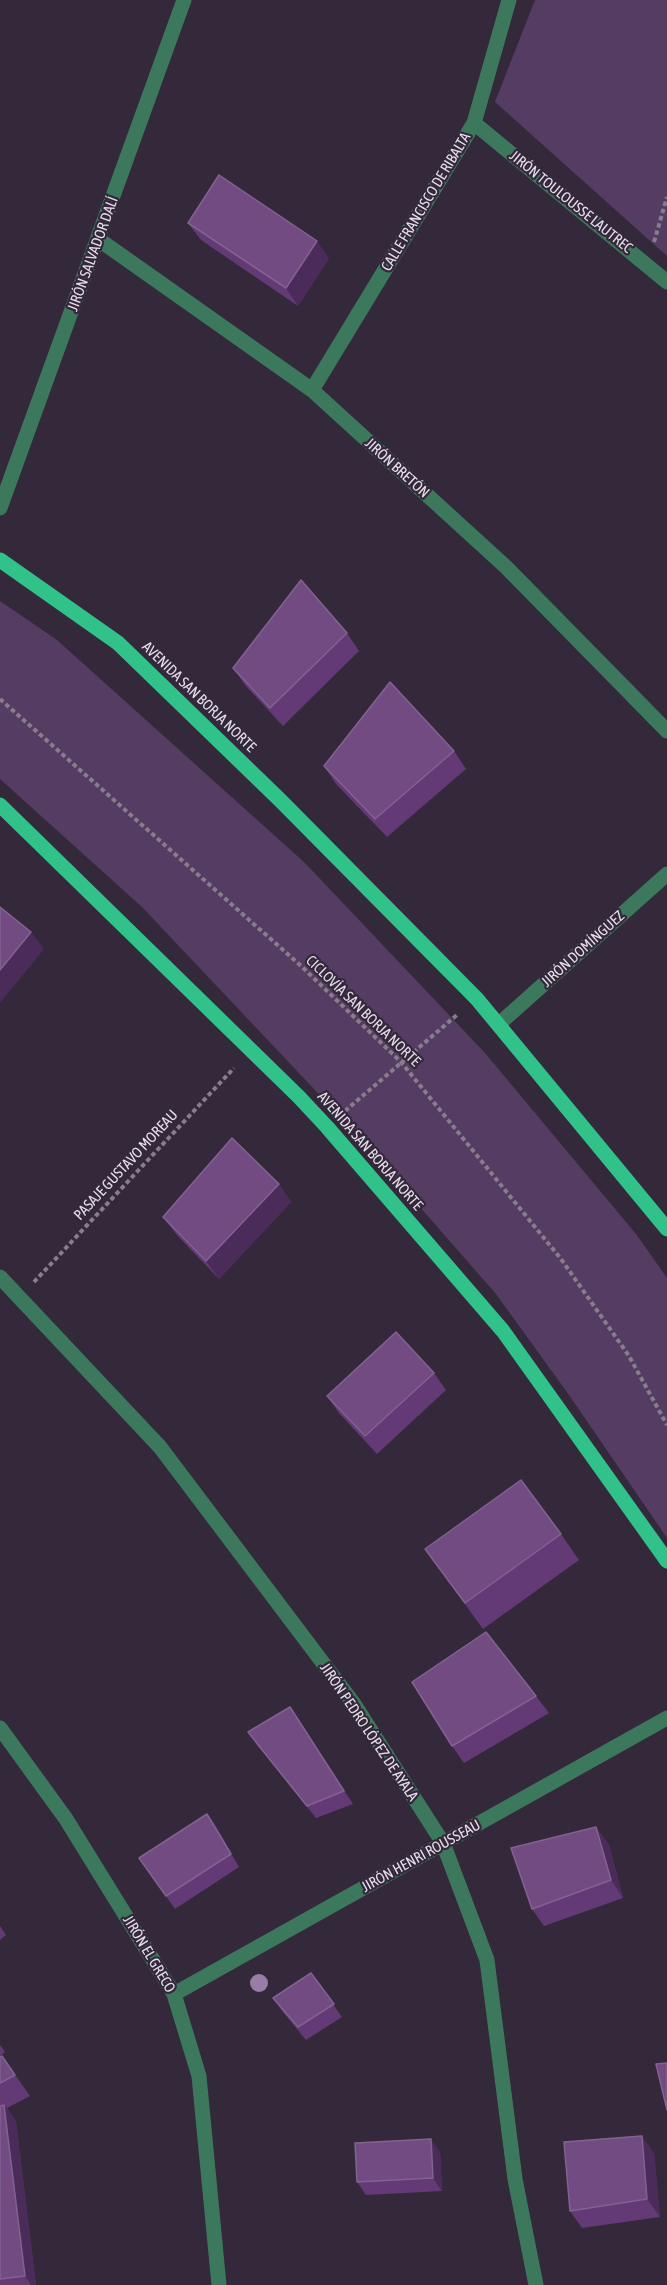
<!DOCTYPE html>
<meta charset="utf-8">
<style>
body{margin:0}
canvas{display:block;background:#34283b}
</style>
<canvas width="667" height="2285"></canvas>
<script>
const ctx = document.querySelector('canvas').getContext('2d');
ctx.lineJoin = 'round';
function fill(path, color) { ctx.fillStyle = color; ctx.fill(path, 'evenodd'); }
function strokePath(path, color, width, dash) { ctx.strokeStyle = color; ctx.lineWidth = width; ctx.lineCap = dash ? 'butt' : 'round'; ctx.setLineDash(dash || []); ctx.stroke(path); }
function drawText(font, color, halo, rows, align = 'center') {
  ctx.font = font + ' "Asap Condensed",sans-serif'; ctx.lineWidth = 4.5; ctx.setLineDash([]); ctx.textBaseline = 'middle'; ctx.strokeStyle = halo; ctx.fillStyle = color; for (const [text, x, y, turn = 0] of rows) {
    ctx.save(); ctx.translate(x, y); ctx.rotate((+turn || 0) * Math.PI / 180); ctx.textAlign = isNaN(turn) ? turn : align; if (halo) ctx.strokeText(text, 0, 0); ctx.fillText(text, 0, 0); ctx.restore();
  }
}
fill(new Path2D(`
 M535 0H667V256L495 102Z
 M0 601 57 640 305 863 485 1053 636 1234 667 1278V1538L569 1395 496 1294 349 1126 142 907 0 779Z`), '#553c62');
strokePath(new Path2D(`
 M654 242 667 197
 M0 699 300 965 401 1062 561 1259 629 1356 667 1425
 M345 1111 458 1014
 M34 1282 234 1068`), '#877d8d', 4, [4.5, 3]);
strokePath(new Path2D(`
 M474 123 667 282
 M98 239 312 390 506 567 667 731
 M312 390 474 123 509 0
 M0 508 184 0
 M499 1024 667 874
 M0 1277 160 1447 354 1704 443 1843 487 1960 515 2179 536 2285
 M0 1728 66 1819 174 1994 199 2076 219 2285
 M174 1994 667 1718`), '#3c785c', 15);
strokePath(new Path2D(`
 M0 560 118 643 281 801 477 999 667 1229
 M0 805 299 1097 327 1127 503 1331 667 1561`), '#30c288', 15);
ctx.fillStyle = '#987ea6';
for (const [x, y] of [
 [259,1983]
]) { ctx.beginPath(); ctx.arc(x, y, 9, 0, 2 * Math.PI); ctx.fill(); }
fill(new Path2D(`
 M188 223 329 258 298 306 201 240Z
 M347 633 359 651 283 726 245 685 233 668Z
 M454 751 466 769 387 837 336 784 324 766Z
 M279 1184 291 1202 219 1279 176 1234 163 1217Z
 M434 1373 446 1390 377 1454 339 1413 327 1396Z
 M561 1534 579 1560 483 1629 425 1549Z
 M536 1696 549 1713 464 1763 452 1746Z
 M299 1720 353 1804 316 1818 257 1745 248 1732Z
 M207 1814 216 1826 239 1867 175 1909 139 1858Z
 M596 1827 609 1845 623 1898 544 1926 532 1909Z
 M0 1926 6 1935 0 1940Z
 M311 1973 342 2017 306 2040 282 2011 273 1998Z
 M0 2045 5 2052 0 2056Z
 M2 2056 30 2096 7 2108 16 2122 36 2285H0V2057Z
 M440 2152 442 2191 366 2195 357 2182Z
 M654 2153 660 2217 582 2228 570 2211Z`), '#633976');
fill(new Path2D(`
 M317 241 329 258 298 306 286 288Z
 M31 932 44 949 0 1003V970Z
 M279 1184 291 1202 219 1279 206 1261Z
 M290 1707 299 1720 353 1804 344 1791Z
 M207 1814 216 1826 239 1867 231 1854Z
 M596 1827 609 1845 623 1898 611 1880Z
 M4 2105 16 2122 36 2285H31L25 2276Z
 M642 2136 654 2153 660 2217 647 2199Z
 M431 2139 440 2152 442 2191 433 2178Z`), '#4a2b59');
const building = new Path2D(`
 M219 175 317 241 286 288 188 223Z
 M301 580 347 633 270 708 233 668Z
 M390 682 454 751 375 819 324 766Z
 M0 907 31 932 0 970Z
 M232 1138 279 1184 206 1261 163 1217Z
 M396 1332 434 1373 365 1436 327 1396Z
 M521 1480 561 1534 465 1603 425 1549Z
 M486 1632 536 1696 452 1746 412 1682Z
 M290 1707 344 1791 307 1806 248 1732Z
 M207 1814 231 1854 166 1896 139 1858Z
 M596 1827 611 1880 532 1909 511 1848Z
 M311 1973 334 2004 298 2027 273 1998Z
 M2 2056 15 2075 0 2083V2057Z
 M667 2063V2110L656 2064Z
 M4 2105 25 2276 0 2279V2106Z
 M642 2136 647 2199 570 2211 564 2142Z
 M431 2139 433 2178 357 2182 355 2143Z`);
fill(building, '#714b82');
strokePath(building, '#836292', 1.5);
drawText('15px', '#e6deea', '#34283b', [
 ["CALLE FRANCISCO DE RIBALTA",426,202,-59],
 ["JIRÓN TOULOUSSE LAUTREC",571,202,39],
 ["JIRÓN SALVADOR DALÍ",93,254,-70],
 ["JIRÓN BRETÓN",397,468,42],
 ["AVENIDA SAN BORJA NORTE",199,697,44],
 ["JIRÓN DOMÍNGUEZ",583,949,-42],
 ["CICLOVÍA SAN BORJA NORTE",363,1011,44],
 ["AVENIDA SAN BORJA NORTE",370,1151,49],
 ["PASAJE GUSTAVO MOREAU",126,1165,-47],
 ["JIRÓN PEDRO LÓPEZ DE AYALA",369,1732,56],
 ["JIRÓN HENRI ROUSSEAU",421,1856,-29],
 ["JIRÓN EL GRECO",149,1954,59]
]);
</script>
